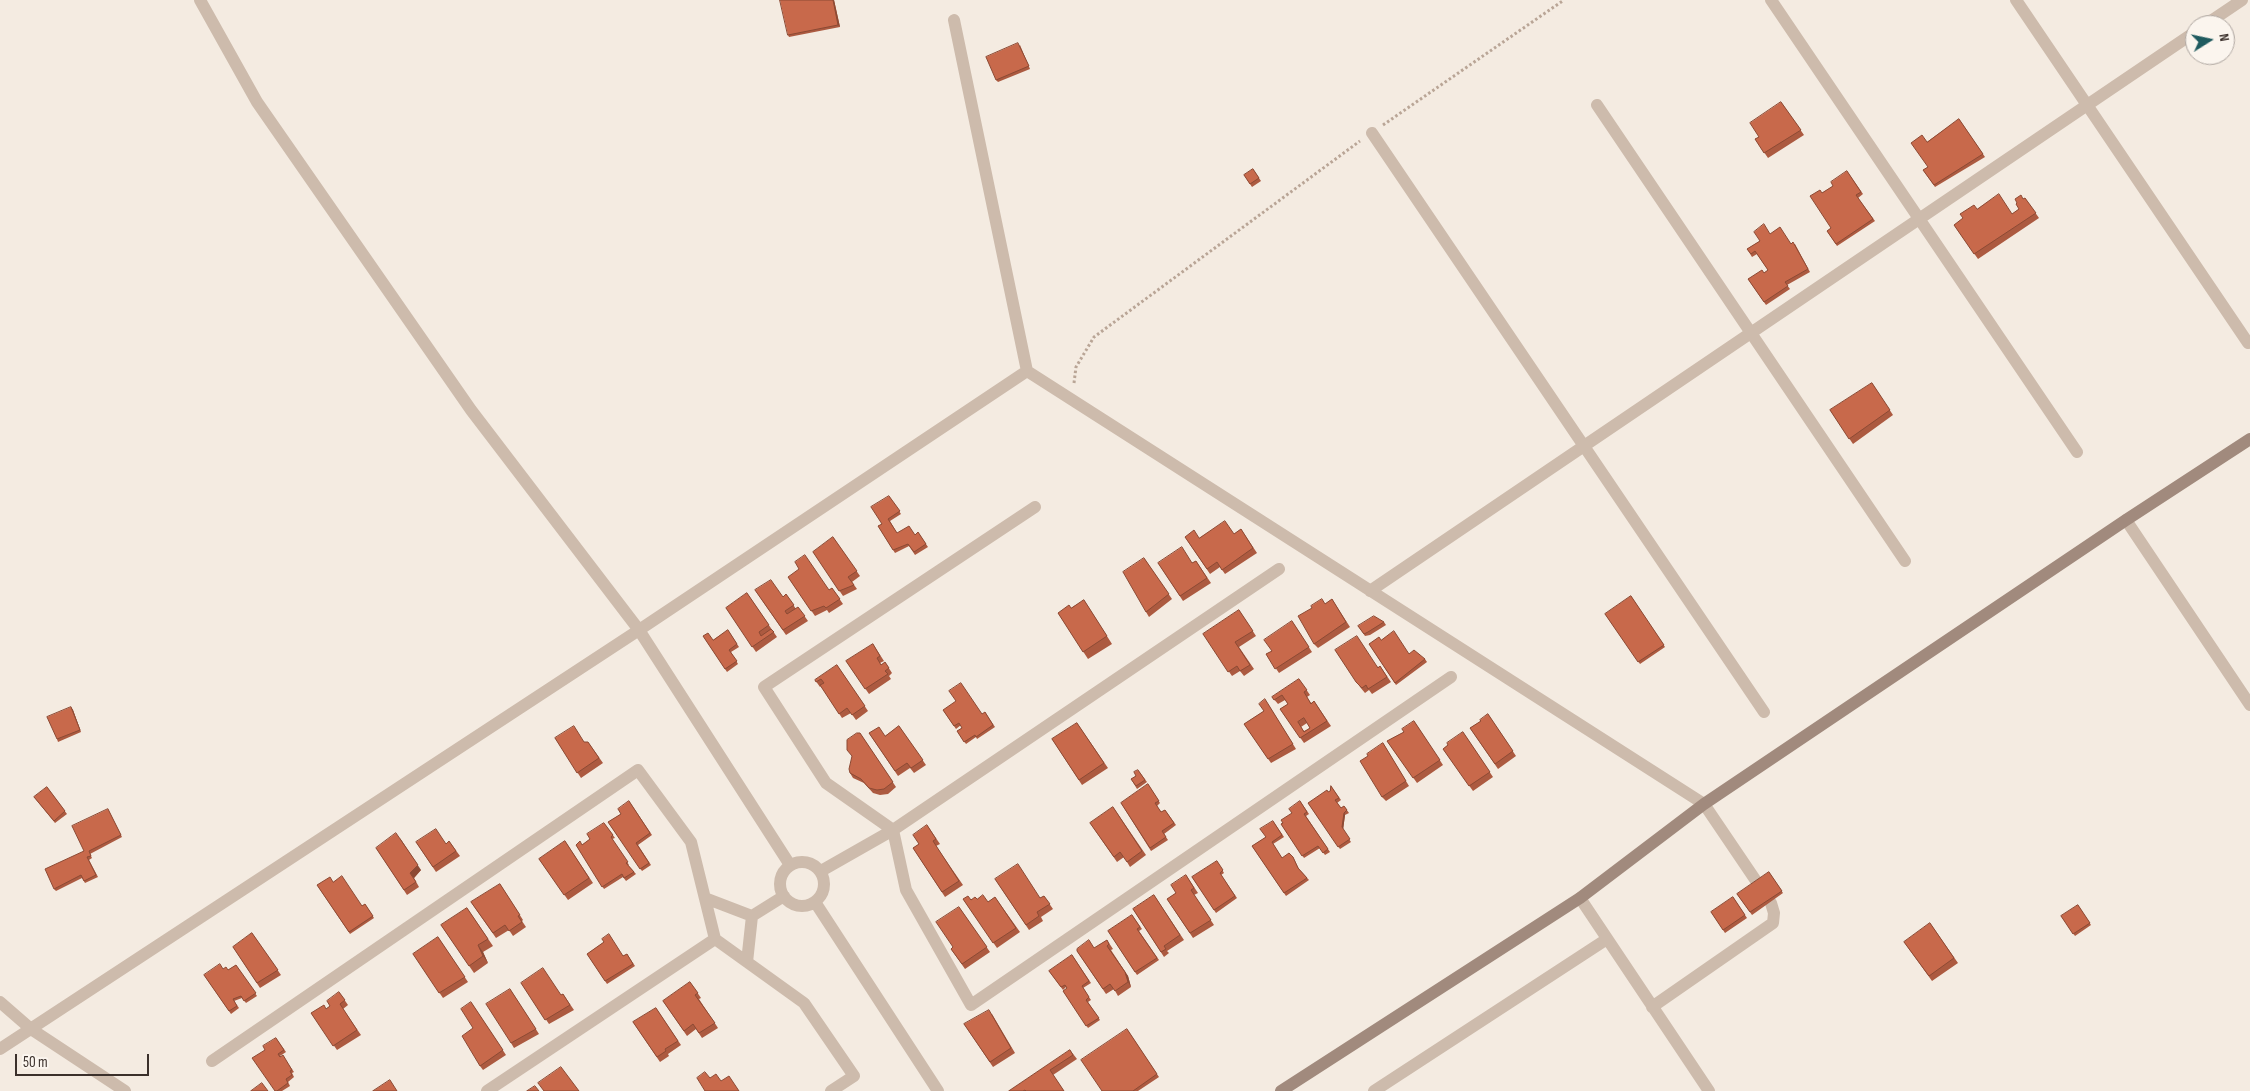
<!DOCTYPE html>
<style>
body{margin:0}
#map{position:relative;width:2250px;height:1091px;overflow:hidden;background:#f4ebe1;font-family:"Sofia Sans Condensed",sans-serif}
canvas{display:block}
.north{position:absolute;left:2185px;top:15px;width:50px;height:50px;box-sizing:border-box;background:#fbf5ee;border:1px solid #aea6a0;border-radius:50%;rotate:80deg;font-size:14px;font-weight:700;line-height:20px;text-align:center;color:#3b302b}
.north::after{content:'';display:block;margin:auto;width:18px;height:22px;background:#1f5a5e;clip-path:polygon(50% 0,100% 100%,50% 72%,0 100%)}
.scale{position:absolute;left:15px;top:1054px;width:134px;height:22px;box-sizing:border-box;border:2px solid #3b302b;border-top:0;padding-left:6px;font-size:15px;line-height:18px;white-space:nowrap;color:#3b302b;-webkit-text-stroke:4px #fbf5ee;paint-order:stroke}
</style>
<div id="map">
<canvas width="2250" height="1091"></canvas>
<div class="north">N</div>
<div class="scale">50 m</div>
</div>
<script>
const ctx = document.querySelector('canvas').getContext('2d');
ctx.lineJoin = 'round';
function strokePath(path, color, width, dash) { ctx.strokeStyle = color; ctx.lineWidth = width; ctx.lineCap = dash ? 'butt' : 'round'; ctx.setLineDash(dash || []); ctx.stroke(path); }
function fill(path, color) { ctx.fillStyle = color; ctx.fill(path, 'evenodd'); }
strokePath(new Path2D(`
 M1383 125 1564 0
 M1074 383 1076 367 1094 337 1360 141`), '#b9a596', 3, [2.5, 2.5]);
strokePath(new Path2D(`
 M200 0 257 102 471 410 639 630 790 865
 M1771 0 2077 452
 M2016 0 2248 343
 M954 20 1027 371 1704 804 1771 903 1774 913 1773 923 1652 1007
 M2205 25 2242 0
 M1597 105 1905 561
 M1372 133 1764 712
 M1035 507 764 687 826 783 893 830 906 890 971 1005 1451 677
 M2126 520 2250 705
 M1370 591 2195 32
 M780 884a22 22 0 1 1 44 0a22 22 0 1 1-44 0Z
 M821 871 893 830 1279 569
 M705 898 752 916
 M1580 898 1709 1091
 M815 902 938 1091
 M752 916 784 896
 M747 962 752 916
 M0 1002 31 1029 125 1091
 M0 1049 639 630 1027 371
 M212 1061 638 770 691 842 715 939 804 1003 854 1076 831 1091
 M487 1091 715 939
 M1374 1091 1607 939`), '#cdbbac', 12);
strokePath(new Path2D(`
 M1281 1091 1580 898 1704 804 2126 520 2250 439`), '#a18a7d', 12);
fill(new Path2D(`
 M834 0 840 27 789 37 788 35Z
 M1020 45 1030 69 998 82 996 80Z
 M1781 102 1804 135 1768 158 1755 139 1759 137Z
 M1959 119 1985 157 1935 187 1923 170 1928 167 1927 142Z
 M1253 169 1261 181 1252 187 1244 175Z
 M1847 171 1863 194 1858 198 1875 221 1837 246 1827 231 1831 228 1822 193 1833 186Z
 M2025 198 2039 218 1978 259 1954 225 1977 209 2012 214 2019 209 2023 199Z
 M1771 234 1791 244H1795L1810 272 1787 285 1790 289 1766 305 1748 279 1764 273 1768 270 1757 254 1752 257 1747 249Z
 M1872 383 1893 415 1853 444 1830 410Z
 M889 496 901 514 890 521 897 533 915 535 918 532 928 547 915 555 909 546 895 553 878 526 882 524Z
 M1241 529 1257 553 1225 574 1220 567 1210 574 1185 537 1199 538 1234 534Z
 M833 537 860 576 852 582 857 589 843 596 813 552Z
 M1144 558 1172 599 1149 617 1146 612Z
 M1196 561 1211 583 1183 601 1158 563H1192Z
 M788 577 829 590 832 588 843 604 829 613 827 610 815 616Z
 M755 590 783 597 786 594 796 609 798 607 808 621 786 635Z
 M747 593 777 637 756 652 726 608Z
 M1631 596 1665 647 1640 664 1605 614Z
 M1332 599 1350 627 1318 648 1314 644 1325 604Z
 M1084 600 1112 644 1088 659 1058 613 1071 608Z
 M1239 610 1256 636 1239 647 1254 669 1244 676 1240 671 1232 676 1203 634Z
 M1292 621 1312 652 1279 673 1266 654 1272 651Z
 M1384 622 1386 625 1370 635 1365 636 1358 626Z
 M728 630 739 647 731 652 738 664 727 672 703 636 713 640Z
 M1381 640 1409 654 1425 659 1427 662 1396 685 1369 644Z
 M873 644 884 661 880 663 881 665 885 662 892 673 889 676 891 679 869 694 846 661Z
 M1335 650 1378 667 1380 666 1391 682 1372 694 1369 690 1365 693 1360 687Z
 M837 665 868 711 856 720 851 713 842 718 821 686 820 687 815 680Z
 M1299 679 1310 695 1307 697 1311 703 1314 701 1331 726 1304 743 1280 709 1288 704 1285 700 1278 704 1272 697ZM1307 723 1310 728 1304 731 1301 727Z
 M1268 704 1296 749 1271 763 1244 724 1264 711Z
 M71 707 73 710 81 732 58 742 57 739Z
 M943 710 983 714 985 712 995 727 977 739 976 737 966 744 957 731 962 728 961 725 956 729Z
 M1488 714 1516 756 1498 769 1470 728 1481 721Z
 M1414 721 1443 765 1417 783 1387 741 1404 732Z
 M1077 723 1108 768 1082 785 1052 739Z
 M899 726 926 765 914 773 910 768 898 776 869 733 885 736Z
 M1463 732 1493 777 1473 791 1443 749Z
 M860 733 896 787 888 794 880 795 873 793 864 783 853 778 850 773Z
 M555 738 585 742H588L603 763 581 778Z
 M1383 743 1409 786 1386 801 1382 797 1368 756Z
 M1138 770 1147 782 1137 789 1131 779 1136 776Z
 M1148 784 1160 803 1157 806 1161 812 1165 810 1176 825 1164 834 1168 840 1151 851 1121 803Z
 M1331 786 1341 800 1337 803 1341 808 1344 806 1349 813 1345 815 1343 830 1351 842 1340 849 1308 803 1330 791Z
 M47 787 67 814 55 823 34 797Z
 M629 801 652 835 638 845 651 865 642 871 608 822 621 814Z
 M1300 801 1309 814 1306 816 1330 852 1325 855 1320 848 1304 858 1281 824 1292 813Z
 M1113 807 1146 855 1130 867 1124 857 1117 862 1090 823Z
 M108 809 122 837 90 854 92 858 89 860 98 877 85 883 82 878 56 891 54 889 84 851Z
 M1273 821 1284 837 1273 844 1282 858 1293 857 1299 869 1309 880 1286 896 1252 846 1266 837Z
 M604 823 615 838 612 839 629 865H628L636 874 626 881 623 877 604 889 576 845H582L590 839Z
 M927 825 940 844 936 846 963 885 945 897 913 848 919 844Z
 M449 841 460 856 436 872 416 842 446 844Z
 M565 841 593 883 568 900 539 859Z
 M376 848 421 870 414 878 419 887 407 895Z
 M1217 861 1224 873 1221 875 1237 898 1216 913 1192 877Z
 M1769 872 1783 893 1752 915 1737 894Z
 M1186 875 1198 893 1194 895 1214 925 1193 938 1167 899 1176 893Z
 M995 879 1040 898 1044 896 1053 909 1041 917 1043 921 1029 930Z
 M333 882 362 906 365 904 374 918 350 934 317 885Z
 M500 884 523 920 522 921 526 927 513 936 509 930 496 938 471 902Z
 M1154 895 1184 940 1167 951 1169 953 1164 957 1133 909Z
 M995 897 1020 932 997 948 963 899H977L988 902Z
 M1733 897 1747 918 1725 933 1711 912Z
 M2078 905 2091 925 2075 936 2061 916Z
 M959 907 990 952 965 969 951 949 953 947Z
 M467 908 493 946 483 952 488 963 474 973 441 925Z
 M1132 915 1142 929 1139 931 1159 960 1137 975 1108 931Z
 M1930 923 1958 963 1932 981 1904 942Z
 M252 933 281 975 260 988 233 947Z
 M438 937 468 982 443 998 413 954Z
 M1107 940 1113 949 1111 950 1128 976 1131 987 1118 996 1114 989 1106 994 1077 951 1095 948Z
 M604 942 623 956 627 954 635 966 607 984 587 954Z
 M1072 955 1091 983 1083 988 1091 1000 1088 1002 1100 1020 1088 1028 1063 991 1067 988 1066 987 1063 990 1049 971Z
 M236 965 257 996 246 1003 242 998 234 1001 239 1008 231 1014 204 975 223 969 228 970Z
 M690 982 701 998 699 999 718 1028 702 1038 696 1029 687 1036 663 1001Z
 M521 983 561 995 563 994 574 1010 549 1024Z
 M510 989 539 1034 514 1048 511 1043Z
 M339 992 348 1005 343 1009 361 1035 337 1050 311 1013 326 1009 330 1006Z
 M471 1002 506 1055 483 1070 480 1066 473 1028Z
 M656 1008 681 1045 668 1054 669 1056 660 1062 633 1022Z
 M992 1014 1015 1053 993 1067 964 1024Z
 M1127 1029 1159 1077 1138 1091H1102Z
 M276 1038 286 1052 280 1056 284 1058 294 1072 292 1073 294 1077 288 1082 290 1086 282 1091H275L265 1050Z
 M1070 1050 1077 1059 1053 1075 1064 1091H1009Z`), '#ac5a40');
fill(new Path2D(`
 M833 0H834L840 27 838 25Z
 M71 707 73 710 81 732 80 730Z
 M1344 813 1345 815 1343 830 1342 827Z
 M400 838 421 870 414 878 410 873Z
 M478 945 483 952 488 963 483 956Z
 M1107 946 1128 976 1131 987 1128 982Z`), '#8c4a34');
const building = new Path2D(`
 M780 0H833L838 25 788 35Z
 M1018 43 1029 66 996 80 986 57Z
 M1781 102 1801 130 1764 153 1755 139 1759 137 1750 123Z
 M1959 119 1983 154 1934 185 1923 170 1928 167 1911 143 1922 135 1927 142Z
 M1253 169 1259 178 1250 184 1244 175Z
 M1847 171 1861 192 1856 195 1873 219 1836 244 1827 231 1831 228 1810 196 1820 190 1822 193 1833 186 1831 182Z
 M1999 194 2012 214 2019 209 2016 204 2017 203 2015 199 2021 195 2023 199 2025 198 2036 213 1974 254 1954 225 1963 218 1960 214 1974 205 1977 209Z
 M1764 224 1770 234 1780 227 1791 244 1793 242 1808 269 1785 282 1788 286 1764 302 1748 279 1762 270 1764 273 1768 270 1755 251 1751 254 1747 249 1760 241 1754 232Z
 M1872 383 1890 410 1849 439 1830 410Z
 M889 496 900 511 888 519 897 533 909 526 915 535 918 532 926 544 914 552 908 544 893 550 878 526 882 524 871 507Z
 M1225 521 1234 534 1241 529 1253 548 1222 570 1217 562 1207 569 1185 537 1194 530 1199 538Z
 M833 537 857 571 848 577 854 585 839 591 813 552Z
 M1182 547 1192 563 1196 561 1207 578 1180 596 1158 563Z
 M805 555 829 590 832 588 840 599 826 608 824 606 811 611 788 577 799 569 795 562Z
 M1144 558 1169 594 1146 612 1123 572Z
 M771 580 783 597 786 594 794 605 785 611 787 614 798 607 805 616 783 630 755 590Z
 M747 593 769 625 759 632 761 636 771 629 774 632 752 647 726 608Z
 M1631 596 1664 645 1638 662 1605 614Z
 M1322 599 1325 604 1332 599 1346 622 1314 644 1298 616 1312 608 1311 606Z
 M1084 600 1107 636 1083 652 1058 613 1069 605 1071 608Z
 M1239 610 1253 631 1235 642 1250 665 1240 671 1237 666 1228 672 1203 634Z
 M1374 616 1384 622 1368 632 1364 634 1358 626Z
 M1292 621 1309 647 1275 669 1266 654 1272 651 1264 640Z
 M728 630 737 644 729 650 737 661 725 669 703 636 708 633 713 640Z
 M1394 631 1409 654 1414 650 1425 659 1395 683 1369 644 1379 637 1381 640Z
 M1357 636 1378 668 1380 666 1387 677 1368 689 1366 685 1362 688 1356 682 1335 650Z
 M873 644 880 656 877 658 881 665 885 662 889 668 885 671 888 674 865 689 846 661Z
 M837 665 865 706 852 715 847 708 839 714 820 685 824 683 821 679 816 682 815 680Z
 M1299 679 1307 690 1304 692 1311 704 1314 701 1327 721 1300 738 1280 709 1288 704 1282 695 1274 700 1272 697ZM1304 718 1310 728 1304 732 1298 722Z
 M961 683 982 714 985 712 993 725 976 737 975 735 964 742 957 731 962 728 959 723 954 726 943 710 956 701 949 691Z
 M1265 699 1293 744 1268 759 1244 724 1264 711 1259 704Z
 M71 707 80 730 57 739 47 717Z
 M1488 714 1513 751 1495 764 1470 728 1481 721 1480 720Z
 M1414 721 1440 760 1413 778 1387 741 1404 732 1402 729Z
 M1077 723 1104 763 1079 780 1052 739Z
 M574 726 584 742H588L599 758 577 773 555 738Z
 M899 726 923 760 911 768 907 763 895 771 869 733 879 727 885 736Z
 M1463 732 1490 772 1469 786 1443 749 1448 745 1447 743Z
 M857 733H860L893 782 884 789 877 790 869 788 861 779 850 773 849 769 852 756 847 750V740Z
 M1383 743 1406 781 1382 797 1360 761 1368 756 1367 754Z
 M1138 770 1145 780 1136 786 1131 779 1136 776 1134 772Z
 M1148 784 1159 801 1155 803 1161 812 1165 810 1174 823 1162 831 1166 837 1150 848 1121 803Z
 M1331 786 1339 798 1335 800 1341 808 1344 806 1347 810 1344 813 1342 827 1350 839 1338 847 1308 803 1327 790 1328 792 1330 791Z
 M47 787 65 811 54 821 34 797Z
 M629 801 650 833 636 843 649 863 640 869 608 822 621 814 618 809Z
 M1300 801 1307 812 1304 814 1328 849 1323 853 1318 846 1302 856 1281 824 1283 823 1281 820 1292 813 1289 809Z
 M1113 807 1142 851 1127 862 1120 852 1114 857 1090 823Z
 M108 809 121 835 89 851 91 856 87 857 96 875 84 881 81 875 54 889 45 869 84 851 72 826Z
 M1273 821 1282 835 1272 842 1282 858 1289 853 1293 857 1298 868 1307 878 1284 893 1252 846 1266 837 1260 829Z
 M604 823 613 835 611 837 628 862 626 863 634 872 624 878 622 874 602 887 576 845 580 841 582 845 590 839 587 834Z
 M927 825 936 839 933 841 959 881 942 892 913 848 919 844 913 835Z
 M436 829 446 844 449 841 456 851 433 867 416 842Z
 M396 833 418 865 410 873 416 882 404 890 376 848Z
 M565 841 589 878 564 895 539 859Z
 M1217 861 1223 870 1220 873 1235 896 1214 910 1192 877Z
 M1018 864 1040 898 1044 896 1050 904 1037 912 1039 916 1026 925 995 879Z
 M1769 872 1782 891 1750 912 1737 894Z
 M1186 875 1194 888 1191 890 1211 920 1190 933 1167 899 1176 893 1171 885Z
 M342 876 362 906 365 904 373 916 349 932 317 885 330 877 333 882Z
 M500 884 520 915 518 916 522 922 509 931 505 925 493 933 471 902Z
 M983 895 988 902 995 897 1016 928 993 943 963 899 968 896 971 900 975 897 977 899Z
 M1154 895 1180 935 1164 946 1166 949 1161 952 1133 909Z
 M1733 897 1745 915 1723 930 1711 912Z
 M2078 905 2090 923 2073 934 2061 916Z
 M959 907 987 947 962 964 951 949 953 947 936 922Z
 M467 908 488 939 478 945 483 956 469 966 441 925Z
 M1132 915 1140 927 1137 929 1157 958 1135 972 1108 931Z
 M1930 923 1954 958 1929 976 1904 942Z
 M252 933 278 970 257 983 233 947Z
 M609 934 623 956 627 954 633 964 605 981 587 954 604 942 602 939Z
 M438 937 465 977 439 993 413 954Z
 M1089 940 1094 948 1107 940 1109 944 1107 946 1125 972 1128 982 1115 991 1110 984 1103 989 1077 951V949Z
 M1072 955 1089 981 1082 986 1089 997 1086 1000 1099 1018 1086 1026 1063 991 1067 988 1065 985 1061 987 1049 971Z
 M220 964 223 969 226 967 228 970 236 965 256 993 244 1001 241 996 233 999 237 1006 229 1011 204 975Z
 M543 968 561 995 563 994 570 1005 545 1020 521 983Z
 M690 982 698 993 695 995 715 1023 699 1033 693 1024 684 1031 663 1001Z
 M510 989 536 1029 511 1043 486 1004Z
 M339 992 345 1000 340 1004 357 1030 333 1046 311 1013 324 1005 326 1009 330 1006 327 1001Z
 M471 1002 503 1050 480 1066 462 1036 473 1028 461 1009Z
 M656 1008 678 1041 665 1049 666 1051 657 1057 633 1022Z
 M989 1010 1011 1048 990 1062 964 1024Z
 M1127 1029 1157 1074 1133 1091H1102L1081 1060Z
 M276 1038 284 1050 278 1054 280 1057 283 1055 292 1070 290 1071 292 1075 286 1079 288 1083 277 1091H275L252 1058 265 1050 263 1046Z
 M1070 1050 1073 1055 1050 1070 1064 1091H1026L1025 1090 1023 1091H1009Z
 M561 1067 579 1091H544L538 1083Z
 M705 1072 710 1078 716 1074 721 1081 729 1076 739 1091H705L697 1078Z
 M390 1080 397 1091H373Z
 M262 1083 268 1091H251Z
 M535 1086 539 1091H527Z`);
fill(building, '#c8694b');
strokePath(building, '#8c4a34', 1);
</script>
